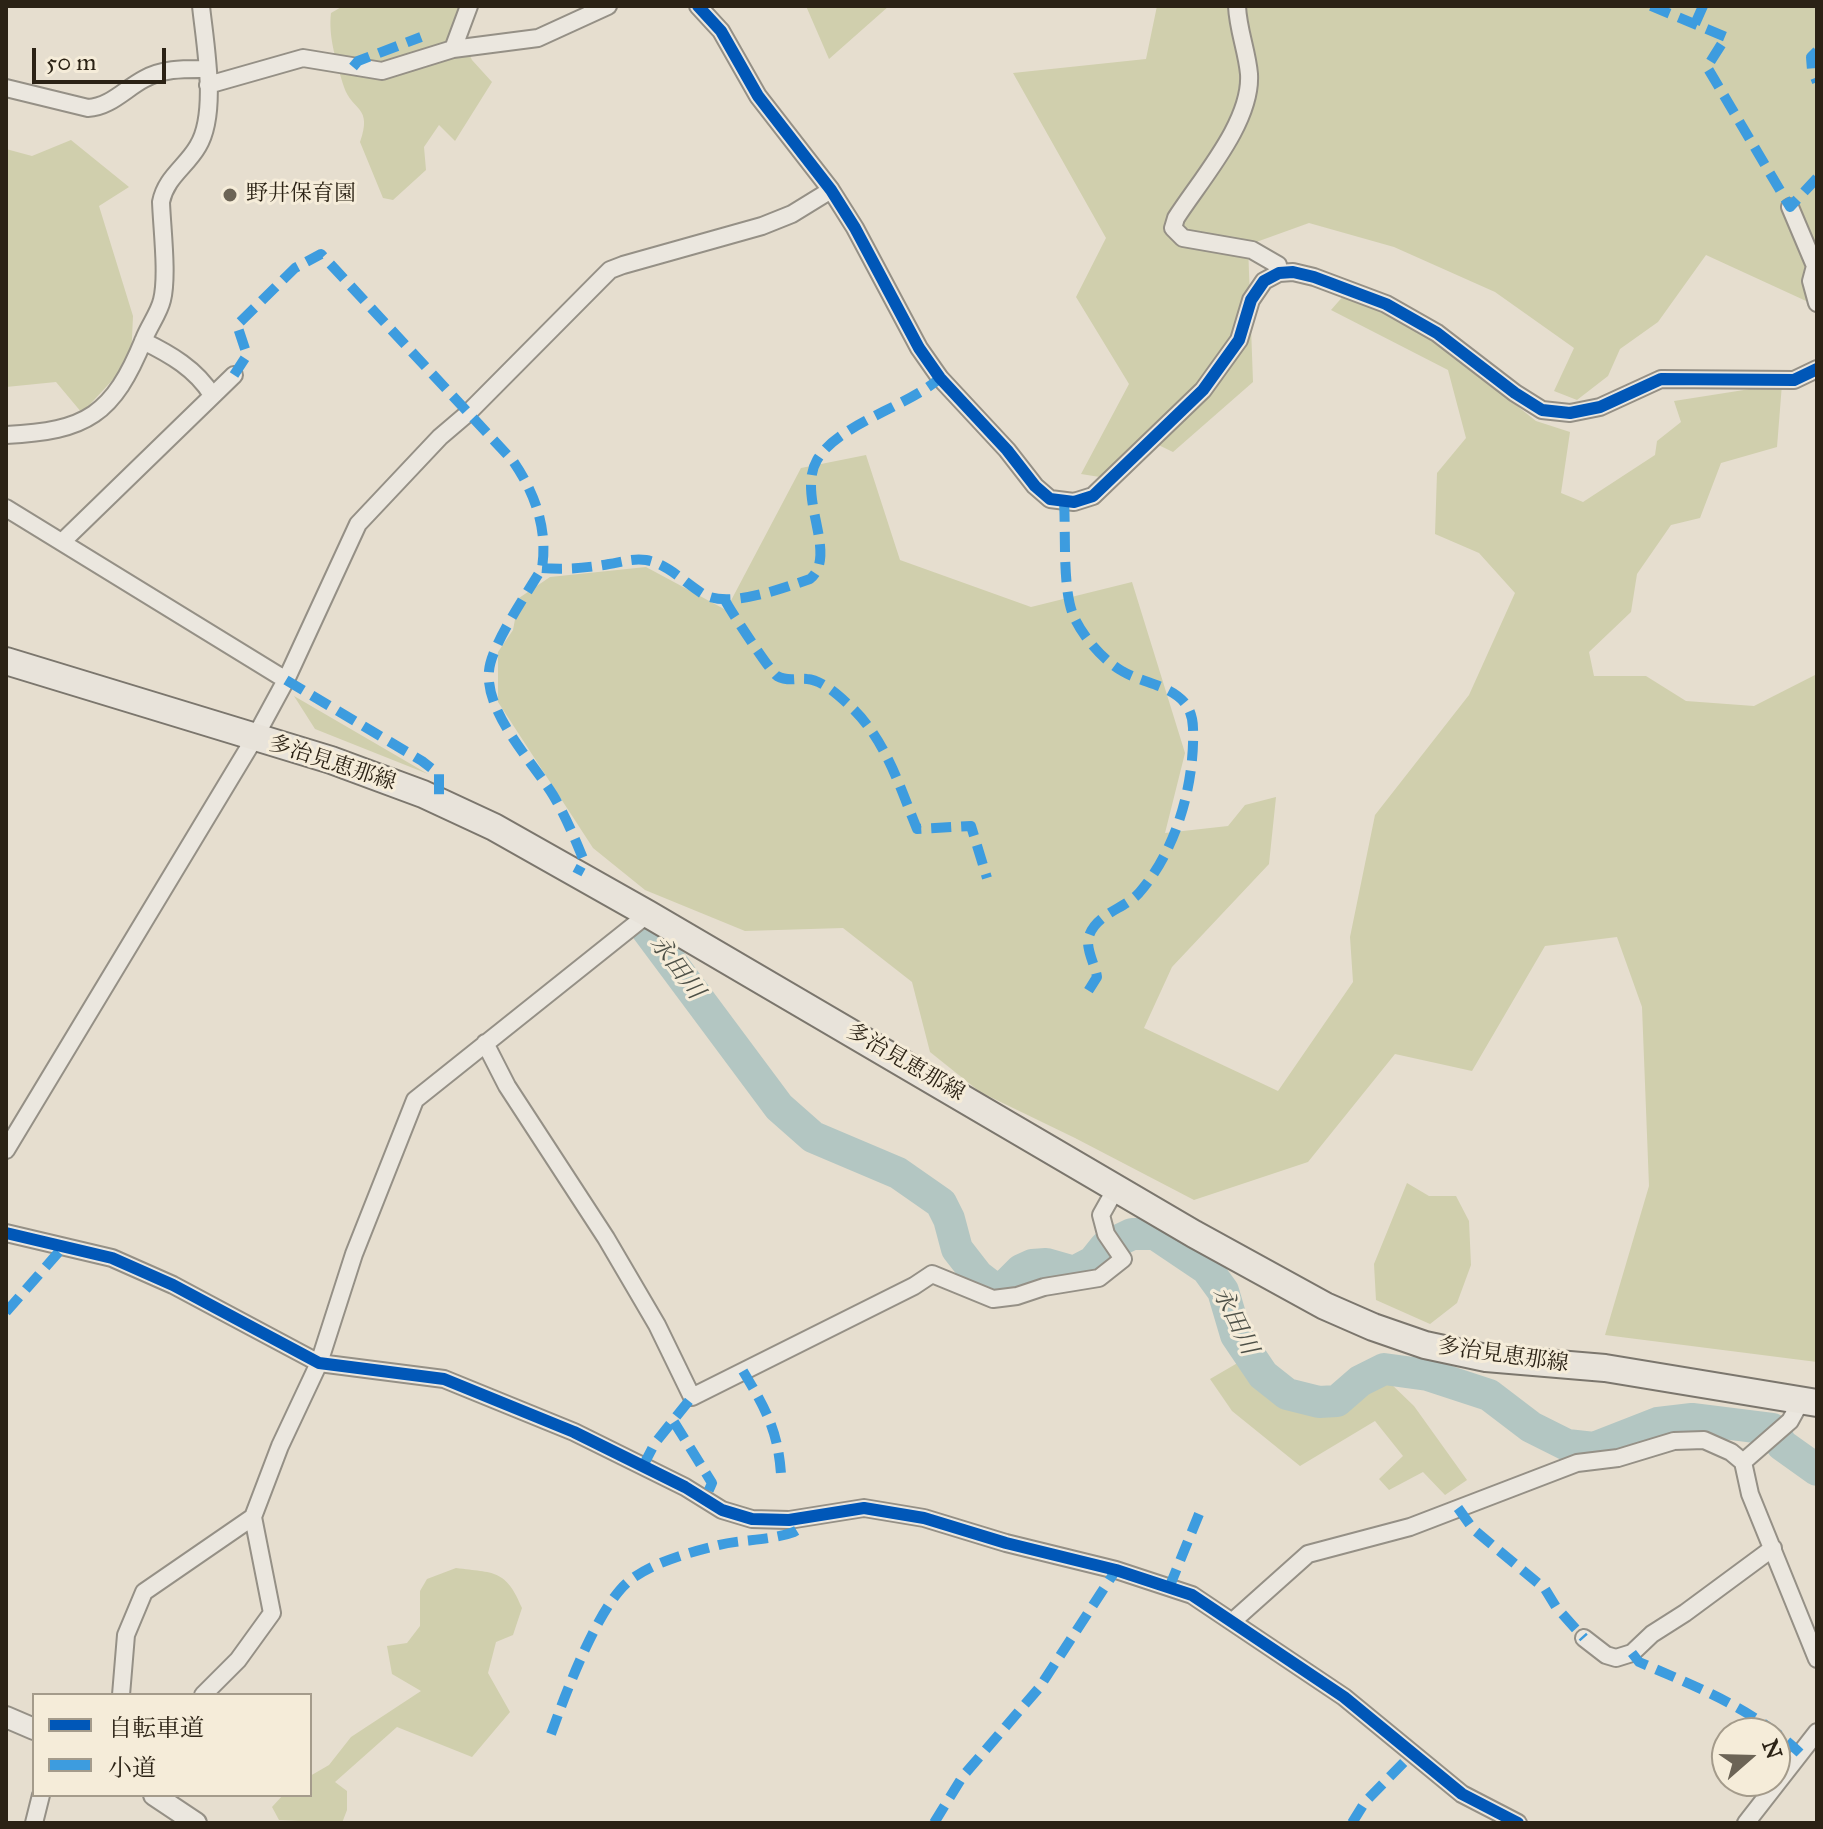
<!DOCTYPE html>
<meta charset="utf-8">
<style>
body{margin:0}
#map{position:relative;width:1823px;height:1829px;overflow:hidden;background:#e6decf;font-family:"IM FELL Great Primer","Noto Serif JP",serif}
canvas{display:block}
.frame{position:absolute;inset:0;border:8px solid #2b2215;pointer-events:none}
.legend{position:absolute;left:32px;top:1693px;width:280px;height:104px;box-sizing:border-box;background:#f5ecd9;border:2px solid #a49b8b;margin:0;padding:10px 14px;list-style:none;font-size:24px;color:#2b2215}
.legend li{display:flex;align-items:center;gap:16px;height:40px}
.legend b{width:40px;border:2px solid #a49b8b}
.north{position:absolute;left:1711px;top:1717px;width:80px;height:80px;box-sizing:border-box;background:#f5ecd9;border:2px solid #a49b8b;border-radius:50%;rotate:70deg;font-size:22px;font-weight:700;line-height:32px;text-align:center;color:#2b2215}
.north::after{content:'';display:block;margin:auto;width:28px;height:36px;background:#6c6456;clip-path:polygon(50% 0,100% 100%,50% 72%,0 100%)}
.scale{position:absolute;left:32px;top:48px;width:134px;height:36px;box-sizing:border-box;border:4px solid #2b2215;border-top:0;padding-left:10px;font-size:24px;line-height:28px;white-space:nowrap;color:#2b2215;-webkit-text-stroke:6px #f5ecd9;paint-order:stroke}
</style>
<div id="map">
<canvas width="1823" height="1829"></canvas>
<div class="frame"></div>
<ul class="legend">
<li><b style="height:10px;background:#0057b8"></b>自転車道</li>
<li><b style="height:10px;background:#3d9cdf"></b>小道</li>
</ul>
<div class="north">N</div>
<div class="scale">50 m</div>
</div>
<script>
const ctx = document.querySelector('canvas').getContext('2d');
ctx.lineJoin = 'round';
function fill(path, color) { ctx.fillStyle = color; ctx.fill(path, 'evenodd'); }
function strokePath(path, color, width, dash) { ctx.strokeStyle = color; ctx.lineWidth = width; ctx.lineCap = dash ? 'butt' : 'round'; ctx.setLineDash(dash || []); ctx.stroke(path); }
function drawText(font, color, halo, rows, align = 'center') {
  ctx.font = font + ' "IM FELL Great Primer","Noto Serif JP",serif'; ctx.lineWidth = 6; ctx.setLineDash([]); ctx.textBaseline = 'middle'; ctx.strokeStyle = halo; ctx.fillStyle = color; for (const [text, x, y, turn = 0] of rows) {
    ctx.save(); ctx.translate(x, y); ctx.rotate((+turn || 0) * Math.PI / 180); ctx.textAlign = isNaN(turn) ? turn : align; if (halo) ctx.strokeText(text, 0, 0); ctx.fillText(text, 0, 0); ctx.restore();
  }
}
fill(new Path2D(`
 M343 6H460L456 27 472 60 492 82 455 141 439 125 424 147 426 170 393 200 383 198 360 142C373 106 352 111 344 87 337 64 328 37 331 13Z
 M806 6H889L829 59Z
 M1157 6H1817V306L1706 255 1658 322 1620 349 1608 376 1577 400 1554 391 1574 348 1495 292 1394 247 1309 223 1248 245 1253 382 1173 452 1146 439 1106 478 1081 474 1129 384 1076 297 1106 238 1013 73 1146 59Z
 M71 140 129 187 99 206 133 316 131 360 82 413 56 382 6 387V149L32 156Z
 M1345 294 1414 324 1536 421 1570 432 1561 493 1583 502 1655 455 1657 441 1681 422 1674 401 1782 384 1777 447 1721 463 1700 518 1671 525 1637 574 1631 612 1589 652 1594 676H1646L1686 701 1754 706 1817 674V1362L1605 1335 1649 1186 1642 1007 1617 937 1545 946 1472 1071 1395 1054 1308 1162 1194 1200 1075 1138 980 1092 930 1052 912 982 843 928 745 931 645 890 593 848 498 702V652L513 630 519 598 550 577 646 567 726 610 801 468 866 455 900 560 1031 607 1132 582 1185 753 1165 833 1228 826 1245 805 1276 797 1269 864 1172 967 1144 1028 1278 1091 1353 982 1350 937 1375 815 1469 695 1515 593 1479 553 1435 534 1437 473 1466 438 1448 370 1331 310Z
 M294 696 428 774 315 729Z
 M1407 1183 1429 1196H1456L1469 1221 1471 1265 1457 1303 1430 1324 1376 1300 1374 1264Z
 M1241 1361 1259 1382 1283 1402 1311 1410 1343 1409 1387 1380 1414 1406 1467 1480 1445 1495 1423 1472 1389 1490 1379 1479 1403 1456 1375 1421 1300 1466 1232 1411 1210 1379Z
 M456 1568C494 1573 506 1569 522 1608L513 1635 496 1642 488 1673 510 1712 472 1757 397 1727 335 1782 347 1791V1810L342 1823 279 1820 272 1807 283 1795H310V1776L329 1765 351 1737 421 1691 392 1674 387 1646 407 1643 420 1626V1591L427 1579Z`), '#d0cfad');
strokePath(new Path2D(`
 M645 927 779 1107 813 1137 898 1173 941 1203 949 1219 957 1249 978 1276 991 1286 1003 1288 1021 1270 1032 1265 1046 1264 1074 1272 1093 1262 1105 1247 1132 1234H1155L1207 1269 1223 1291 1236 1335 1263 1375 1287 1394 1319 1402 1337 1401 1360 1381 1384 1369 1428 1375 1489 1395 1531 1427 1567 1445 1594 1448 1658 1423 1692 1419 1772 1429 1782 1445 1817 1470`), '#b3c6c2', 32);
const minor = new Path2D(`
 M698 6 721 31 758 96 831 190 855 228 919 348 940 378 1007 450 1035 486 1050 499 1074 502 1093 496 1203 390 1239 340 1251 300 1264 281 1279 273 1293 272 1314 277 1386 304 1437 333 1515 393 1542 410 1570 413 1600 407 1661 379 1794 380 1817 369
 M1237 6C1238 30 1247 51 1249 74 1252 122 1201 179 1176 218L1173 228 1183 238 1252 250 1278 265 1279 273
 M453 49 469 6
 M208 85 303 58 382 71 453 49 538 38 608 6
 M6 88 88 108C110 107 125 89 144 79 164 68 185 69 207 69
 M1790 207 1815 266 1811 281 1817 303
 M143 341C170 354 196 369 212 395
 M6 435C87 431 113 415 144 339 149 326 159 313 162 300 168 276 162 229 161 202 166 177 186 167 198 146 218 113 205 44 201 6
 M6 508 286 680
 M62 542 234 375
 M485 1043 507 1086 606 1238 657 1325 692 1397 914 1286 932 1274 993 1299 1017 1296 1044 1287 1099 1278 1123 1259 1106 1234 1101 1215 1110 1199 1114 1187
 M6 1150 254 739 286 680 358 524 440 437 467 414 600 280 610 270 623 265 762 226 792 214 831 190
 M6 1233 112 1258 173 1285 319 1363 444 1379 574 1432 685 1487 722 1510 752 1519 789 1520 864 1508 924 1518 1006 1543 1116 1570 1192 1595 1344 1697 1462 1794 1518 1823
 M1801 1401 1790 1421 1743 1462 1750 1494 1817 1659
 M1233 1621 1308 1554 1410 1527 1577 1463 1618 1458 1674 1441 1704 1440 1731 1452 1743 1462
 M1584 1638 1606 1655 1616 1658 1632 1653 1652 1634 1685 1613 1773 1548
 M121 1695 126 1635 144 1592 253 1517
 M203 1695 238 1660 272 1613 253 1517 280 1446 319 1363 354 1254 415 1100 648 914
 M34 1823 41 1795
 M1746 1823 1817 1732`);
const tertiary = new Path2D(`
 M6 1717 34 1729
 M154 1795 196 1823`);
const primary = new Path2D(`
 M6 661 331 760 423 794 494 827 648 914 1194 1234 1325 1306 1373 1327 1425 1345 1486 1358 1605 1368 1817 1403`);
strokePath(minor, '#959086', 20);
strokePath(tertiary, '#959086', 24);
strokePath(primary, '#7b766d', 30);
strokePath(minor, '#ebe7df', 16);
strokePath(tertiary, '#ebe7df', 20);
strokePath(primary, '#e8e3da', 26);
strokePath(new Path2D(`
 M1651 6 1726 37 1707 67 1790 207 1817 178
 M1695 24 1703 6
 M1817 51 1811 57 1812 70 1817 82
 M353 67 358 61 421 37
 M234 375 247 355 237 325 295 268 321 254 513 461C535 493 548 529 542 568 528 592 491 645 489 671 485 713 532 761 553 795 565 815 575 839 584 861L577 874
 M1064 502C1066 532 1062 591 1074 617 1083 637 1104 661 1122 671 1149 687 1192 686 1193 728 1195 784 1176 851 1139 893 1124 909 1096 914 1089 936 1085 949 1095 964 1097 977L1087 993
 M542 568C564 570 587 568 609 564 622 562 633 558 646 560 668 564 685 583 703 594 728 609 783 588 810 579 839 555 796 496 817 460 838 424 907 407 940 378
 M725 600C729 609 772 674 777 676 788 682 796 678 807 679 822 680 838 695 849 705 885 738 899 785 917 829L971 826 987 878
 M286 680 422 761 439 774V801
 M6 1312 64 1246
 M743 1371C765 1408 778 1430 781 1474
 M674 1422 712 1483 705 1499
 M643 1466 655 1443 692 1397
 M1458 1508 1473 1529 1545 1589 1556 1607 1584 1638
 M1169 1588 1199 1514
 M1632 1653 1639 1662C1697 1687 1754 1709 1800 1753
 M551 1734C565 1695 598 1606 629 1581 652 1563 687 1553 715 1546 740 1539 769 1541 794 1532L799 1529 798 1519
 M934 1823 963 1776 1039 1688 1116 1570
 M1352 1823 1365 1802 1412 1754`), '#3d9cdf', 10, [20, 10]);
strokePath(new Path2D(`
 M698 6 721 31 758 96 831 190 855 228 919 348 940 378 1007 450 1035 486 1050 499 1074 502 1093 496 1203 390 1239 340 1251 300 1264 281 1279 273 1293 272 1314 277 1386 304 1437 333 1515 393 1542 410 1570 413 1600 407 1661 379 1794 380 1817 369
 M6 1233 112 1258 173 1285 319 1363 444 1379 574 1432 685 1487 722 1510 752 1519 789 1520 864 1508 924 1518 1006 1543 1116 1570 1192 1595 1344 1697 1462 1794 1518 1823`), '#0057b8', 12);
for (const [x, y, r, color] of [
 [230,195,8,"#6c6456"]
]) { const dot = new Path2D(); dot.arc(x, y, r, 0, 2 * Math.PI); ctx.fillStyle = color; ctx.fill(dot); strokePath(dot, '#f5ecd9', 3); }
drawText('22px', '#2b2215', '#f5ecd9', [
 ["野井保育園",246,195]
], 'left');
drawText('22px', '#2b2215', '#f5ecd9', [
 ["多治見恵那線",332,764,18],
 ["多治見恵那線",905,1063,30],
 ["多治見恵那線",1503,1356,8]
]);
drawText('italic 24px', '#4d5047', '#f5ecd9', [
 ["永田川",676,968,53],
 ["永田川",1234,1321,64]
]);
</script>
